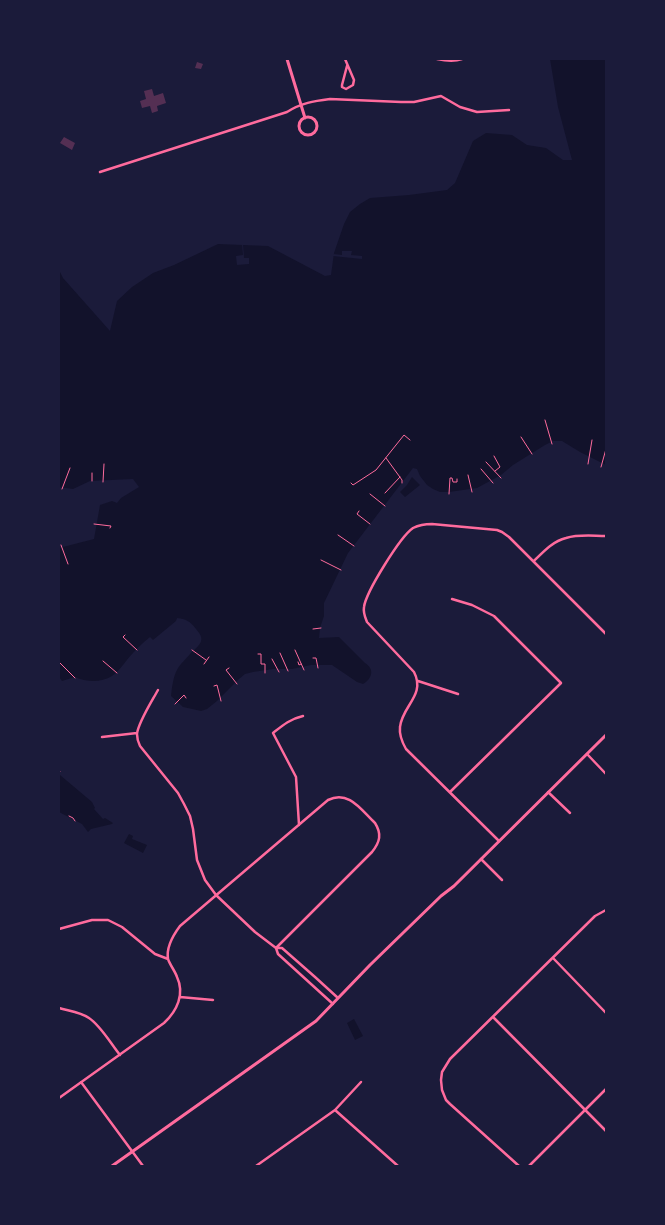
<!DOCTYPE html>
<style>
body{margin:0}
#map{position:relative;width:665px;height:1225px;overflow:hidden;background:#1b1b3a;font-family:"PT Serif",serif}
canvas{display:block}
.frame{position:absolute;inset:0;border:60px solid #1b1b3a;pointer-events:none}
</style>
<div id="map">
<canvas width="665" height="1225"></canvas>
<div class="frame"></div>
</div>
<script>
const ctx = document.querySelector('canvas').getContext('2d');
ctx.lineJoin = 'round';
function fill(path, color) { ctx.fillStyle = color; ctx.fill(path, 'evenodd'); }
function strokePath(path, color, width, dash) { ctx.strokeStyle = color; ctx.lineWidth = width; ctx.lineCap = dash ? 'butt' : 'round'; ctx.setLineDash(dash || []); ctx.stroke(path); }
fill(new Path2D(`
 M550 59H606V465L580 452 562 441H553L545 445 513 465 501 475 477 488 449 492H440L433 489 427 485 420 476 417 469 413 468 348 553 324 603V616L320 628 319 638 339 637 365 663C375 669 372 679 363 684L357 682 332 665H311L292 669H273L253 672 245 674 239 679 217 701 207 709 201 711 183 707 171 696C172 688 173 677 177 670 180 664 186 659 190 654 199 645 207 641 196 629 190 621 186 619 177 618L176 621 153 640 150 637C144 642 138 647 133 653 126 660 120 671 112 676 101 683 86 682 75 677L62 681 59 677V548L94 539 100 505 112 501 117 503 121 498 139 487 133 479 90 481 73 489 59 487V270L63 278 110 331 117 301 132 287 153 273 174 265 218 244 268 246 325 276 331 275 334 253 344 224 350 212 360 204 370 198 409 195 447 190 455 183 473 141 486 133 512 135 527 145 546 148 563 160H572L558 107Z
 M412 477 420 485 405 497 400 492 407 485Z
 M59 773 60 775 92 802 95 808 94 809 103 819 105 818 113 823 112 824 91 829 88 832 82 824 59 812Z
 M129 834 133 836 132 839 147 845 143 853 124 843Z
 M354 1019 363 1036 355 1040 347 1023Z`), '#12122b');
fill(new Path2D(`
 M242 244H243L244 258H249V264L237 265 236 256 243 255Z
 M342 251H352L351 255 362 256V259L333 256V254L342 255Z`), '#1b1b3a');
fill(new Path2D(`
 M197 62 203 64 201 69 195 68Z
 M152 89 154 96 163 93 166 103 157 106 158 111 152 113 150 106 142 108 140 101 146 99 144 91Z
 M64 137 75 143 72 150 60 143Z`), '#542f53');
strokePath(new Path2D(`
 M545 420 552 444
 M521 437 532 454
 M494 456 500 467 495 471
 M386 458 402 480V483
 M486 462 501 478
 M588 464 592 440
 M601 467 606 449
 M481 469 493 483
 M92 473V481
 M468 475 472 492
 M103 482 104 464
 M351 483 353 485 376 470 404 435 410 440
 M62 489 70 468
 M385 493 400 477
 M370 494 385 506
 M449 494 450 478H452L453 482H457V479
 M359 511 357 514 370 524
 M94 524 111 526 110 528
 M338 535 354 546
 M61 545 68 564
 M321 560 341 570
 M313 629 321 628
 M125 635 123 637 137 650
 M192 650 206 660
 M295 650 304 670
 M280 653 288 671
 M258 654H261V664H265V673
 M313 658H316L318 668
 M272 659 279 672
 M103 661 117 673
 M59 662 75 678
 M298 662 299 665 301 664
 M204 664 209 657
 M229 668 226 670 237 684
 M214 686 217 685 221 701
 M175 704 184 695 186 698
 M59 773 60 772
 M69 816 73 818 75 821`), '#ff6b9d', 1);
strokePath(new Path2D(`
 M345 59 354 80 353 85 346 89 342 87V85L347 66
 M437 59C446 61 454 62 462 59
 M100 172 287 112C301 103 314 101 330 99L401 102H414L441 96 460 107 477 112 509 110
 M534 561C543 552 553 541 566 538 579 534 593 536 606 536
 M418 681 458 694
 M158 690C152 701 138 723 137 734 137 738 138 742 140 746L178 793 184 804 190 816 193 829 197 860 205 880 216 895 255 932 276 948H282L315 977 338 998
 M102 737 137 733
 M587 754 606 774
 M450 792 561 683 494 616 472 605 452 599
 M548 792 570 813
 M299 825 296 777 273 733C283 725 290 719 303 716
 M499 841 406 749C402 742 399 735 400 727 402 706 426 695 414 672L367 622C365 617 363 613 364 607 366 592 400 537 413 528 419 525 425 524 432 524L497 530 502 532 509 537 606 634
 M481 859 502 880
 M59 929 92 920H108L122 927 155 954 168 959
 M276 948 278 954 333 1004
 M553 958 606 1013
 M180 997 213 1000
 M59 1008C69 1011 80 1012 89 1018 101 1026 111 1044 120 1055
 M493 1017 606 1131
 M81 1082 143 1166
 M59 1098 164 1023C177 1011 185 994 177 977 175 971 170 965 168 959 166 947 174 934 180 926L328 800C349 790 361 810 375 823 382 834 380 842 372 852L276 948
 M335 1110 398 1166
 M256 1166 335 1110 361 1082
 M519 1166 450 1104 446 1100 442 1090 441 1080 442 1072 450 1059 595 916 606 910
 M529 1166 606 1089`), '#ff6b9d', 2.5);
strokePath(new Path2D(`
 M287 59 305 118
 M299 126a9 9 0 1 1 18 0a9 9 0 1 1-18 0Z
 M112 1166 316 1021 370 965 441 896 454 886 606 735`), '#ff6b9d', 3);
</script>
